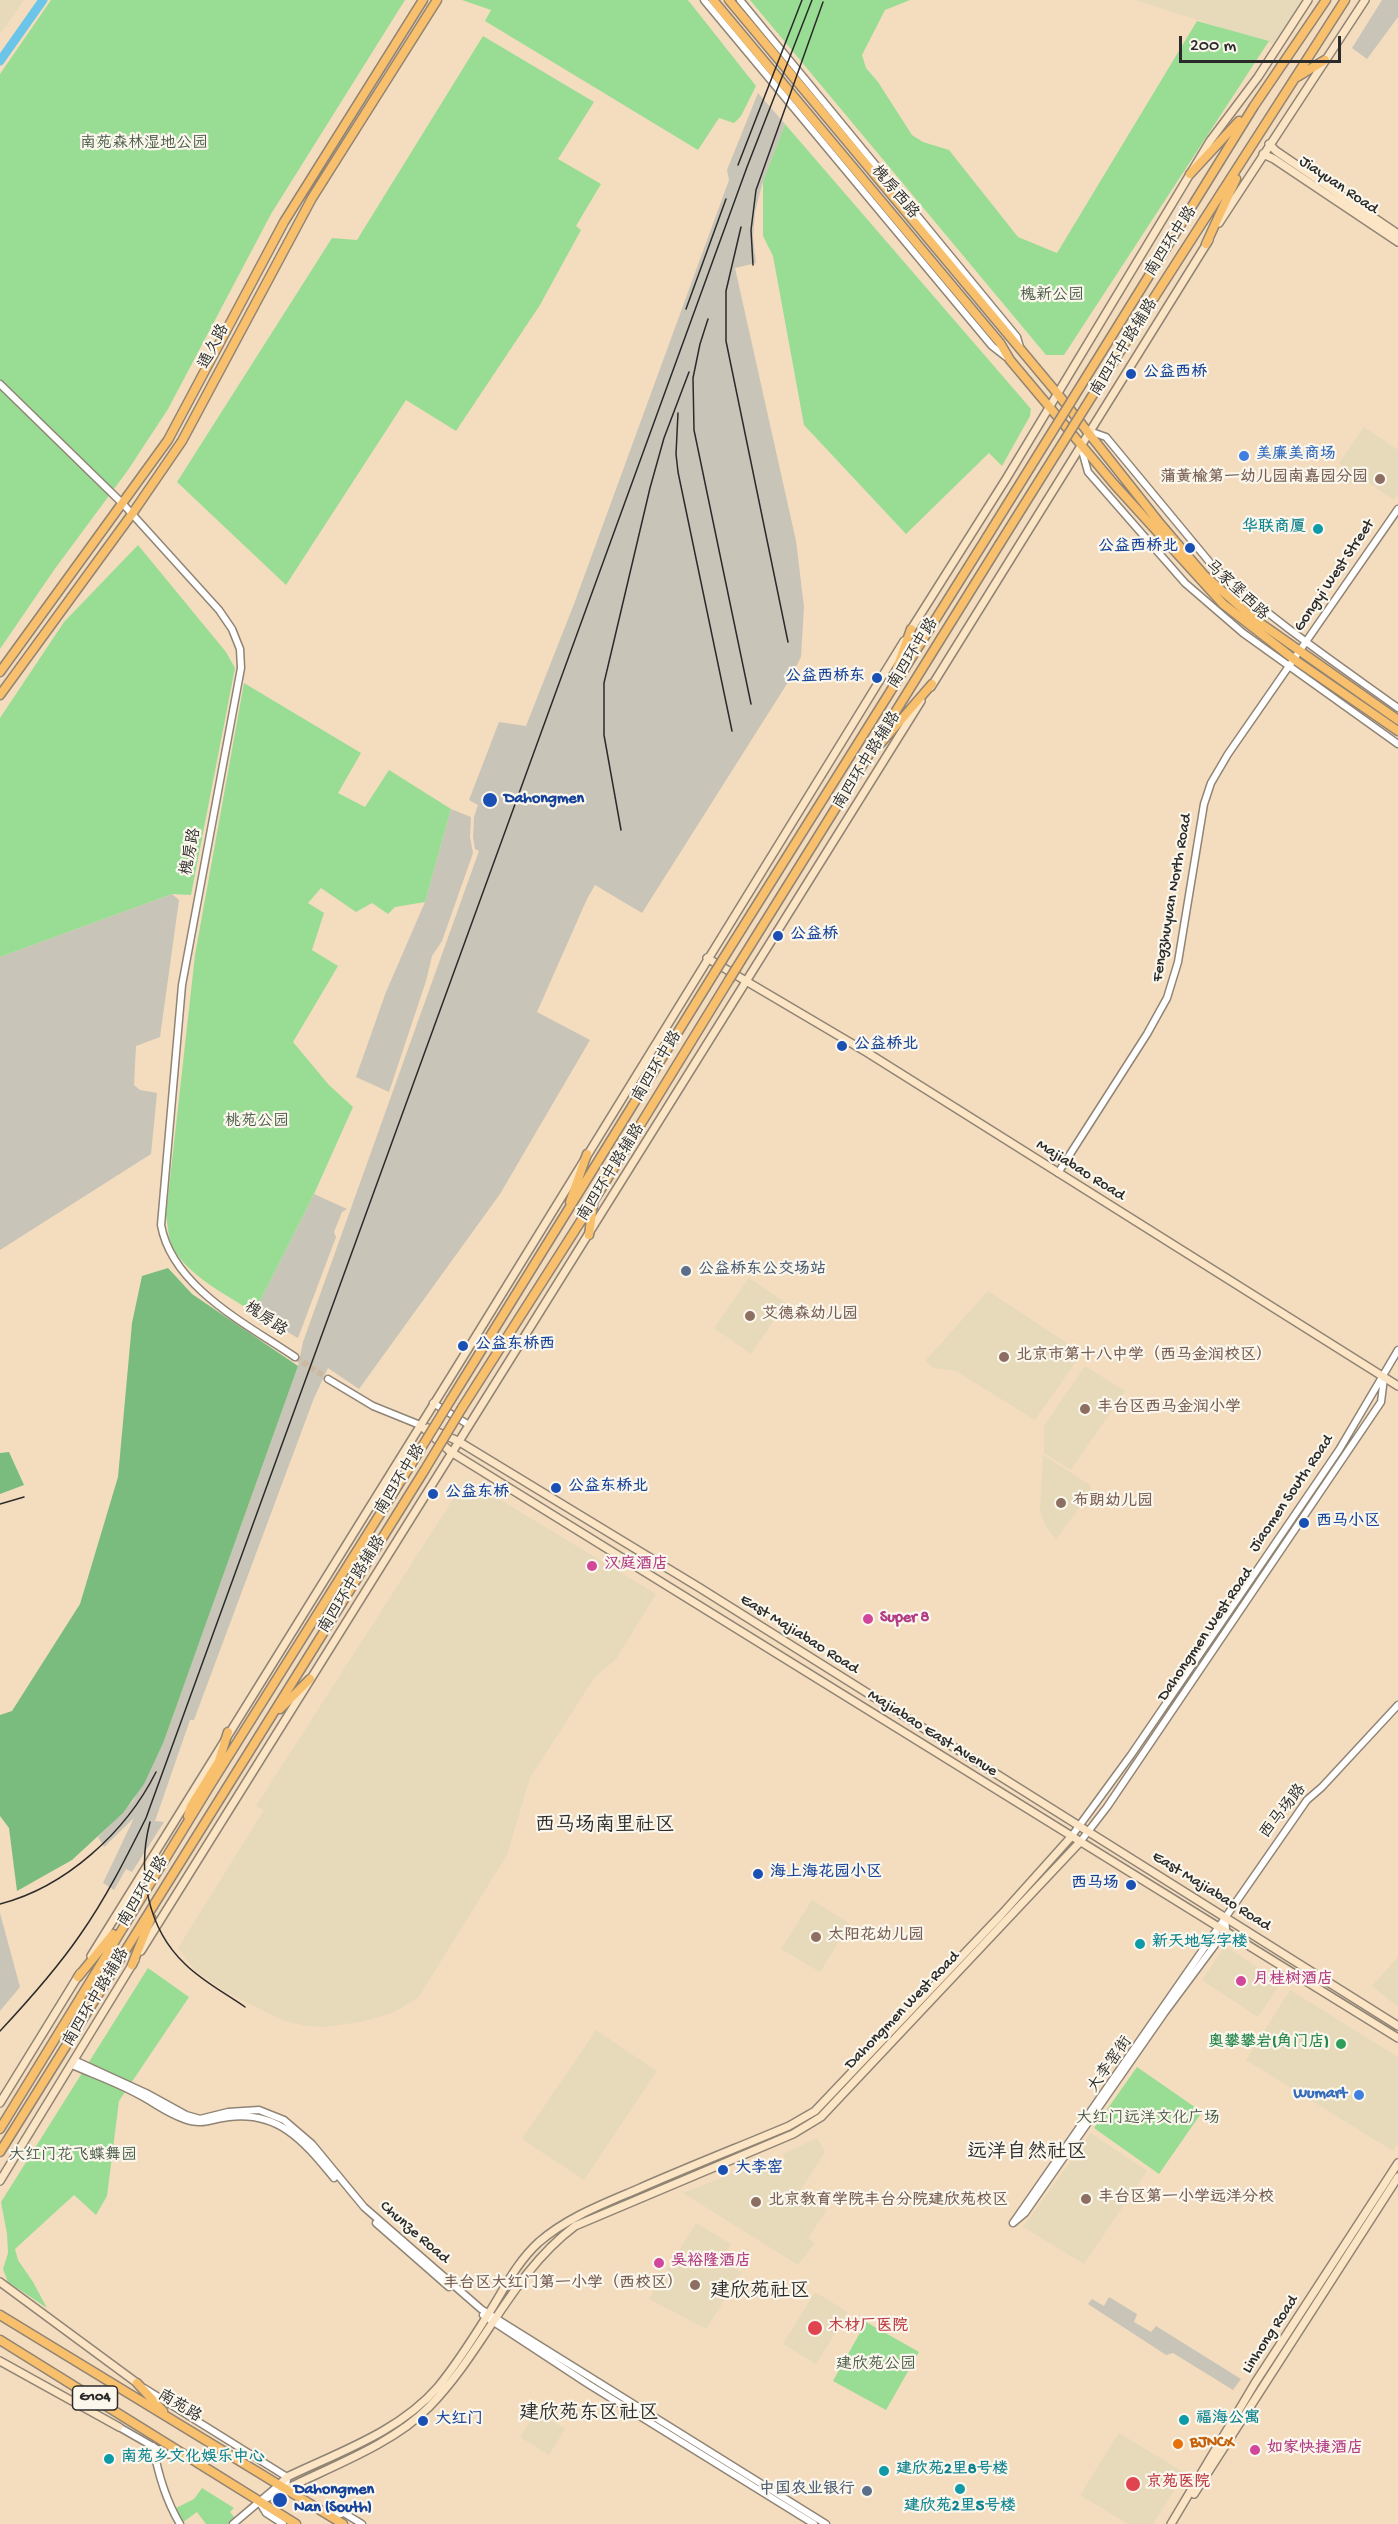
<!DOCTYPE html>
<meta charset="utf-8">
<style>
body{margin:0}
#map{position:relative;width:1398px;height:2524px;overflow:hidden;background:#f4dcbf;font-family:"Gochi Hand",sans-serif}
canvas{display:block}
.scale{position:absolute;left:1179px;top:36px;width:162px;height:27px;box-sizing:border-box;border:3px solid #2b2b2b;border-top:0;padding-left:8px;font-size:18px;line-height:21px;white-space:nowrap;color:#2b2b2b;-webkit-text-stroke:4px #fbf7ec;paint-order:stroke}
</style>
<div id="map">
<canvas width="1398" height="2524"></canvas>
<div class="scale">200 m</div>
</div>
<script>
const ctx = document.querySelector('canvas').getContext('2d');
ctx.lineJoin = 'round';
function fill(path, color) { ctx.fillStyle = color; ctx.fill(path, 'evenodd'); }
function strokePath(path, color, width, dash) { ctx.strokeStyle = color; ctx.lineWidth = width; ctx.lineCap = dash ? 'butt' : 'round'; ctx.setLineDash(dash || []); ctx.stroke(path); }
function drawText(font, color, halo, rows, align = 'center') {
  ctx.font = font + ' "Gochi Hand","LXGW WenKai TC",sans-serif'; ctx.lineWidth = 4.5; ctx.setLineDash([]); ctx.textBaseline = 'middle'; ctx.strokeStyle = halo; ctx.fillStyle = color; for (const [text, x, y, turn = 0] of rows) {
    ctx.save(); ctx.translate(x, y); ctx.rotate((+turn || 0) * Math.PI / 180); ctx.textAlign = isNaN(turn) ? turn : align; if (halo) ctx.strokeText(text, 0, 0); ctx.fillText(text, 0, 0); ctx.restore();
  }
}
fill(new Path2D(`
 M0 0H24L1 33 0 32Z
 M1135 0H1302L1273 44Z
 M1364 427 1398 450V494L1394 500 1339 463Z
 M749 1278 786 1303 751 1354 714 1328Z
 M988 1291 1082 1353 1035 1420 956 1371 933 1368 925 1361Z
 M1085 1366 1125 1391 1071 1470 1044 1453V1426Z
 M1043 1455 1090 1485 1091 1491 1056 1540 1045 1525 1040 1511Z
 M466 1479 656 1594 616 1659 594 1678 530 1778 507 1855 418 1998 392 2013 360 2022 326 2027 307 2026 284 2021 224 1991 196 1971 178 1948 264 1810 256 1806Z
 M812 1900 850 1924 820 1972 781 1949Z
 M1225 1946 1281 1982 1258 2017 1202 1980Z
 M1398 1957V2007L1372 1986Z
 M1290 1990 1398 2057V2143L1393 2151 1246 2060Z
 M596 2030 657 2071 584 2180 522 2139Z
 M1091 2133 1147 2171 1084 2264 1023 2227Z
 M817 2138 825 2152 800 2191 827 2210 808 2238 815 2243 798 2265 683 2193 769 2159 773 2168 786 2162 783 2154Z
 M696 2223 731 2244 721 2260 742 2272 706 2329 649 2299Z
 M815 2292 848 2312 816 2364 783 2344Z
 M537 2411 565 2429 549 2455 520 2437Z
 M1119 2433 1185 2473 1153 2524H1128L1080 2495Z`), '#e6daba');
fill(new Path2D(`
 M1382 0H1398V17L1367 59 1352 48Z
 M758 93 785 124 763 181 755 212 753 238 756 263 735 268 796 541 804 607 801 657 790 679 642 913 595 885 587 899 537 1012 590 1040 500 1194 359 1389 328 1368 314 1398 194 1720H190L155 1821 164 1822 132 1872 126 1869 114 1890 103 1883 134 1818 104 1847 98 1837 133 1801 164 1741 298 1366 303 1342 479 851 475 849 473 837 474 817 478 805 469 800 499 722 526 726 574 604 729 180 727 170Z
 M451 809 471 817 470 837 473 853 442 941 432 956 426 981 389 1092 356 1077 386 992 425 902Z
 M172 894 179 900 160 1037 136 1046 134 1085 140 1090 157 1093 151 1154 0 1250V957Z
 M314 1194 347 1209 342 1212 334 1232 336 1237 298 1338 254 1313Z
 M0 1913 20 1987 0 2011Z
 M1109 2297 1137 2314 1134 2322 1151 2332 1156 2326 1241 2379 1233 2390 1173 2353 1166 2355 1088 2304 1092 2299 1104 2306Z`), '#c8c4b8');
fill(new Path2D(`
 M51 0H405L271 214 168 409 128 470 54 570 0 649V74Z
 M462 0H688L756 86 741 116 734 123 719 118 698 150 485 21 491 10Z
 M750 0H910L885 10 862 55 866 68 878 82 912 135 923 142 949 150 1018 237 1057 253 1197 21 1269 41 1064 355H1046Z
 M483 36 594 102 558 159 601 184 576 226 581 230 540 305 456 431 406 400 286 585 177 482 332 238 357 240Z
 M785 124 1031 409 1030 416 1002 466 989 453 906 534 804 425 773 256 763 236V181Z
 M138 545 226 652 235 668 191 895 172 894 0 957V718L64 622Z
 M244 683 361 753 338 793 365 807 389 770 451 809 425 902 395 907 388 914 372 903 356 912 321 888 308 903 324 913 312 950 338 966 293 1042 329 1085 353 1107 314 1194 254 1313C228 1295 189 1277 173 1248 168 1238 168 1226 166 1215L195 955Z
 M148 1968 189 1997 119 2101 107 2196 96 2215 74 2195 15 2249 18 2260 33 2282 47 2308 8 2282 3 2269 8 2253 7 2234 1 2202Z
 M1137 2067 1202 2112 1159 2174 1094 2128Z
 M866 2322 919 2352 886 2410 833 2381Z
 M202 2488 234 2508 230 2512 235 2518 228 2524H206L197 2512 182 2523 174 2509 194 2499Z`), '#99dd95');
fill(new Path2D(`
 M168 1268 192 1294 298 1366 164 1741 144 1784 123 1813 72 1860 17 1891 9 1828 0 1816V1715L12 1711 80 1604 118 1477 132 1323 142 1276Z
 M9 1452 24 1485 0 1494V1453Z`), '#7abc7e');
strokePath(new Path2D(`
 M0 61 43 0`), '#6ac5e8', 9);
strokePath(new Path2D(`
 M295 1357 328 1379`), '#ccb9a1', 6, [6, 3]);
const tertiary = new Path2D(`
 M704 0 992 346 1006 357
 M740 0 1017 337 1020 347
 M0 384 123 504 219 610 232 629 240 649 241 668 182 985 161 1225C172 1287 248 1325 295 1357
 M1089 431 1106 437 1212 565C1269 618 1334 662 1398 708
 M1081 447 1088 472 1185 583 1243 633 1398 744
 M1058 1173 1147 1034 1167 998 1178 962 1204 804 1211 783 1228 754 1398 509
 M328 1379 373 1406 420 1425
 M433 1403 469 1425
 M1071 1837 1131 1755 1339 1450 1398 1350
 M1080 1842 1107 1807 1381 1402 1384 1378
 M1225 1917 1226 1930 1165 2012 1025 2213 1013 2223 1307 1800 1322 1787 1398 1705
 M74 2060 146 2093 186 2115 200 2119 228 2112 259 2110 284 2120 312 2144 364 2207 481 2309 826 2524
 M72 2065C95 2075 121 2084 143 2097 157 2105 169 2114 184 2119 203 2126 210 2119 229 2117 280 2111 304 2142 334 2178
 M376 2223 449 2287
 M483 2315 588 2384 814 2524
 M144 2388 287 2477 286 2489 259 2502
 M119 2427 166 2454 186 2457
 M153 2446C158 2474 165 2499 180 2524
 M260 2503 266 2513 283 2524
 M332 2517 344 2513 362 2524
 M233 2524 279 2485`);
const secondary = new Path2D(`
 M1269 144 1276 151 1398 234
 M1263 154 1274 159 1398 242
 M1219 223 1365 0
 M910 631 1006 479 1210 141 1258 77 1308 0
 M931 687 1209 240
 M707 958 868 1053 1398 1386
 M420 1425 451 1452 1398 2038
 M428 1428 458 1441 700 1588 1398 2026
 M141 1951 921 701
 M91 1956 468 1349 904 641
 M0 2103 80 1973
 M0 2181 135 1960
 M0 2282 137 2383
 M0 2361 119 2427
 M279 2485 287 2477C339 2452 399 2432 438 2387 456 2365 472 2340 487 2316 504 2290 515 2264 539 2242 568 2217 603 2204 638 2189 688 2167 739 2147 789 2126L815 2111 1001 1915 1071 1837
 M286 2489C332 2466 393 2444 429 2407 484 2351 511 2274 575 2226L793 2134 821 2117 1080 1842
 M1194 2494 1398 2177
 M1171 2524 1255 2383 1398 2163`);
const primary = new Path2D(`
 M713 0 1000 343 1010 360 1114 484 1223 604 1295 660 1398 731
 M729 0 1057 393 1158 521 1204 575 1253 618 1398 720
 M0 672 168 440 284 222 423 0
 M0 695 132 514 182 441 312 198 437 0`);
const trunk = new Path2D(`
 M1297 77 1325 60
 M1190 174 1239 121
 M1206 244 1236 179
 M1121 321 1254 106 1326 0
 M1134 329 1345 0
 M893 679 911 629
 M881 743 932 684
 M723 959 987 537
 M737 967 999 545
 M570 1202 587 1154
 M589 1235 593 1205
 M450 1401 715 972
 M462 1408 593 1202 729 980
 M280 1709 310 1679
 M188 1816 191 1806 219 1761 228 1732
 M132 1965 151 1918
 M78 1977 113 1934
 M0 2129 211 1784 412 1463
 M0 2152 424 1471
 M0 2315 343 2524
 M0 2340 296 2524
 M137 2383 163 2411`);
strokePath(tertiary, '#908475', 9);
strokePath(secondary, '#908475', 10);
strokePath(primary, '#908475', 11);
strokePath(trunk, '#908475', 11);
strokePath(tertiary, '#fff', 6);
strokePath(secondary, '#fce5c4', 7);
strokePath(primary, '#f8bf6c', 8);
strokePath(trunk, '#f8bf6c', 8);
strokePath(new Path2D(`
 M738 165 802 0
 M741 227 726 291V341L788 642
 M753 265 751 230 756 190 823 2
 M686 309 726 199
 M708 319 700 344 693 378 694 430 751 704
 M678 413 676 454 678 472 732 731
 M621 830 604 735V683L650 488 664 438 689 372
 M0 1504 24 1497
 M150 1822C137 1871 147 1928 185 1964 202 1981 225 1993 245 2007
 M0 1904C66 1887 126 1832 156 1772
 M0 2031C29 2000 56 1970 80 1935 106 1898 126 1858 146 1818L747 167 812 0`), '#2b2b2b', 1.5);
const trunkBridge = new Path2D(`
 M987 537 1121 321
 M999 545 1134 329
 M715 972 723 959
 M729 980 737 967
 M412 1463 450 1401
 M424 1471 462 1408`);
strokePath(trunkBridge, '#908475', 11, []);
strokePath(trunkBridge, '#f8bf6c', 8);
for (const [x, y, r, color] of [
 [1131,374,6,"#1a4fb4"],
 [1244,456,6,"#3f7fe0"],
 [1380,479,6,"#8d6e63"],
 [1318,529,6,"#0f9aa8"],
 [1190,548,6,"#1a4fb4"],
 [877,678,6,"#1a4fb4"],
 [490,800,8,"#1a4fb4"],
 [778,936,6,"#1a4fb4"],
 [842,1046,6,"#1a4fb4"],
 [686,1271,6,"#5c6f8a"],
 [750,1316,6,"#8d6e63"],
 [463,1346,6,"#1a4fb4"],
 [1004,1357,6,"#8d6e63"],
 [1085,1409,6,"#8d6e63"],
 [556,1488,6,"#1a4fb4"],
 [433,1494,6,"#1a4fb4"],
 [1061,1503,6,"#8d6e63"],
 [1304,1523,6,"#1a4fb4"],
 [592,1566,6,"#d1479c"],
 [868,1619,6,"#d1479c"],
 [758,1874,6,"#1a4fb4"],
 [1131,1885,6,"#1a4fb4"],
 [816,1937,6,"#8d6e63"],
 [1140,1944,6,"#0f9aa8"],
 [1241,1981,6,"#d1479c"],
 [1341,2044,6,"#2e9e5b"],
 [1359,2095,6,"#3f7fe0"],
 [723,2170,6,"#1a4fb4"],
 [1086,2199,6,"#8d6e63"],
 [756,2202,6,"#8d6e63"],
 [659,2263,6,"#d1479c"],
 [695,2285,6,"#8d6e63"],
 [815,2328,8,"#e0444e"],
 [1184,2420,6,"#0f9aa8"],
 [423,2421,6,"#1a4fb4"],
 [1178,2444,6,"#e8710a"],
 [1255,2450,6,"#d1479c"],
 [109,2459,6,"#0f9aa8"],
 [884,2471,6,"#0f9aa8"],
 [1133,2484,8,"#e0444e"],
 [960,2489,6,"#0f9aa8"],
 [867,2491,6,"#5c6f8a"],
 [280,2500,8,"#1a4fb4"]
]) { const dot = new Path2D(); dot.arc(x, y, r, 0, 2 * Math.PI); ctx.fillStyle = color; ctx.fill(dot); strokePath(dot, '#fbf7ec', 2); }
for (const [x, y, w] of [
 [95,2398,45]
]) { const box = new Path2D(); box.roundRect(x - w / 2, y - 12, w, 24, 4.5); ctx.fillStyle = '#fbf7ec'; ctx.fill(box); strokePath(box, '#2b2b2b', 1.5); }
drawText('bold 15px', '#2b2b2b', null, [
 ["G104",95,2398]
]);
drawText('16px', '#465846', '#fbf7ec', [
 ["南苑森林湿地公园",144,145],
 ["槐新公园",1052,297],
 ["桃苑公园",257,1123],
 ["大红门远洋文化广场",1148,2120],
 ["大红门花飞蝶舞园",73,2157],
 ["建欣苑公园",876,2366]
]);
drawText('16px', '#2b2b2b', '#fbf7ec', [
 ["Jiayuan Road",1338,186,34],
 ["槐房西路",894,193,50],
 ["南四环中路",1172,242,-57],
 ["通久路",215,347,-63],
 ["南四环中路辅路",1125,348,-58],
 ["Gongyi West Street",1335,576,-56],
 ["马家堡西路",1236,591,43],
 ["南四环中路",914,654,-58],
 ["南四环中路辅路",868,761,-58],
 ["槐房路",192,852,-79],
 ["Fengzhuyuan North Road",1173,898,-80],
 ["南四环中路",658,1067,-59],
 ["Majiabao Road",1080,1171,32],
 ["南四环中路辅路",612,1173,-58],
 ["槐房路",265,1320,35],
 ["南四环中路",401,1480,-58],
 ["Jiaomen South Road",1292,1494,-56],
 ["南四环中路辅路",353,1585,-58],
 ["East Majiabao Road",799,1635,32],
 ["Dahongmen West Road",1206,1635,-56],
 ["Majiabao East Avenue",932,1734,32],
 ["西马场路",1284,1812,-52],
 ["南四环中路",144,1892,-58],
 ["East Majiabao Road",1211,1892,32],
 ["南四环中路辅路",97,1998,-59],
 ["Dahongmen West Road",903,2011,-46],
 ["大李窑街",1111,2065,-55],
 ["Chunze Road",414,2233,41],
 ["Linhong Road",1271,2335,-57],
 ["南苑路",179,2407,31]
]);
drawText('bold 16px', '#164399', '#fbf7ec', [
 ["公益西桥",1143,374],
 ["公益西桥北",1178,548,"right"],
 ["公益西桥东",865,678,"right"],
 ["Dahongmen",504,800],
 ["公益桥",790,936],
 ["公益桥北",854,1046],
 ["公益东桥西",475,1346],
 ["公益东桥北",568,1488],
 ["公益东桥",445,1494],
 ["西马小区",1316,1523],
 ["海上海花园小区",770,1874],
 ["西马场",1119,1885,"right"],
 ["大李窑",735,2170],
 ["大红门",435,2421],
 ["Dahongmen",294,2491],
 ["Nan (South)",294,2509]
], 'left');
drawText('bold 16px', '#366cbe', '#fbf7ec', [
 ["美廉美商场",1256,456],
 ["Wumart",1347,2095,"right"]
], 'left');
drawText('bold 16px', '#785e54', '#fbf7ec', [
 ["蒲黄榆第一幼儿园南嘉园分园",1368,479,"right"],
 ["艾德森幼儿园",762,1316],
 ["北京市第十八中学（西马金润校区）",1016,1357],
 ["丰台区西马金润小学",1097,1409],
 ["布朗幼儿园",1073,1503],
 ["太阳花幼儿园",828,1937],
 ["丰台区第一小学远洋分校",1098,2199],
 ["北京教育学院丰台分院建欣苑校区",768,2202],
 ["丰台区大红门第一小学（西校区）",683,2285,"right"]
], 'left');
drawText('bold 16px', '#0d838f', '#fbf7ec', [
 ["华联商厦",1306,529,"right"],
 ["新天地写字楼",1152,1944],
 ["福海公寓",1196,2420],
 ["南苑乡文化娱乐中心",121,2459],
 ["建欣苑2里8号楼",896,2471],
 ["建欣苑2里5号楼",960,2508,"center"]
], 'left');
drawText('bold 16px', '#4e5e75', '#fbf7ec', [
 ["公益桥东公交场站",698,1271],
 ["中国农业银行",855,2491,"right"]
], 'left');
drawText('bold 16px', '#b23c85', '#fbf7ec', [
 ["汉庭酒店",604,1566],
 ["Super 8",880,1619],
 ["月桂树酒店",1253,1981],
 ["吴裕隆酒店",671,2263],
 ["如家快捷酒店",1267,2450]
], 'left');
drawText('bold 16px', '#27864d', '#fbf7ec', [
 ["奥攀攀岩(角门店)",1329,2044]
], 'right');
drawText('bold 16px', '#be3a42', '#fbf7ec', [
 ["木材厂医院",828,2328],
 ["京苑医院",1146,2484]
], 'left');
drawText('bold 16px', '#c56008', '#fbf7ec', [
 ["BJNCX",1190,2444]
], 'left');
drawText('20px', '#2b2b2b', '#fbf7ec', [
 ["西马场南里社区",605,1827],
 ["远洋自然社区",1027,2154],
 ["建欣苑社区",760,2293],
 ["建欣苑东区社区",589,2415]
]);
</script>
